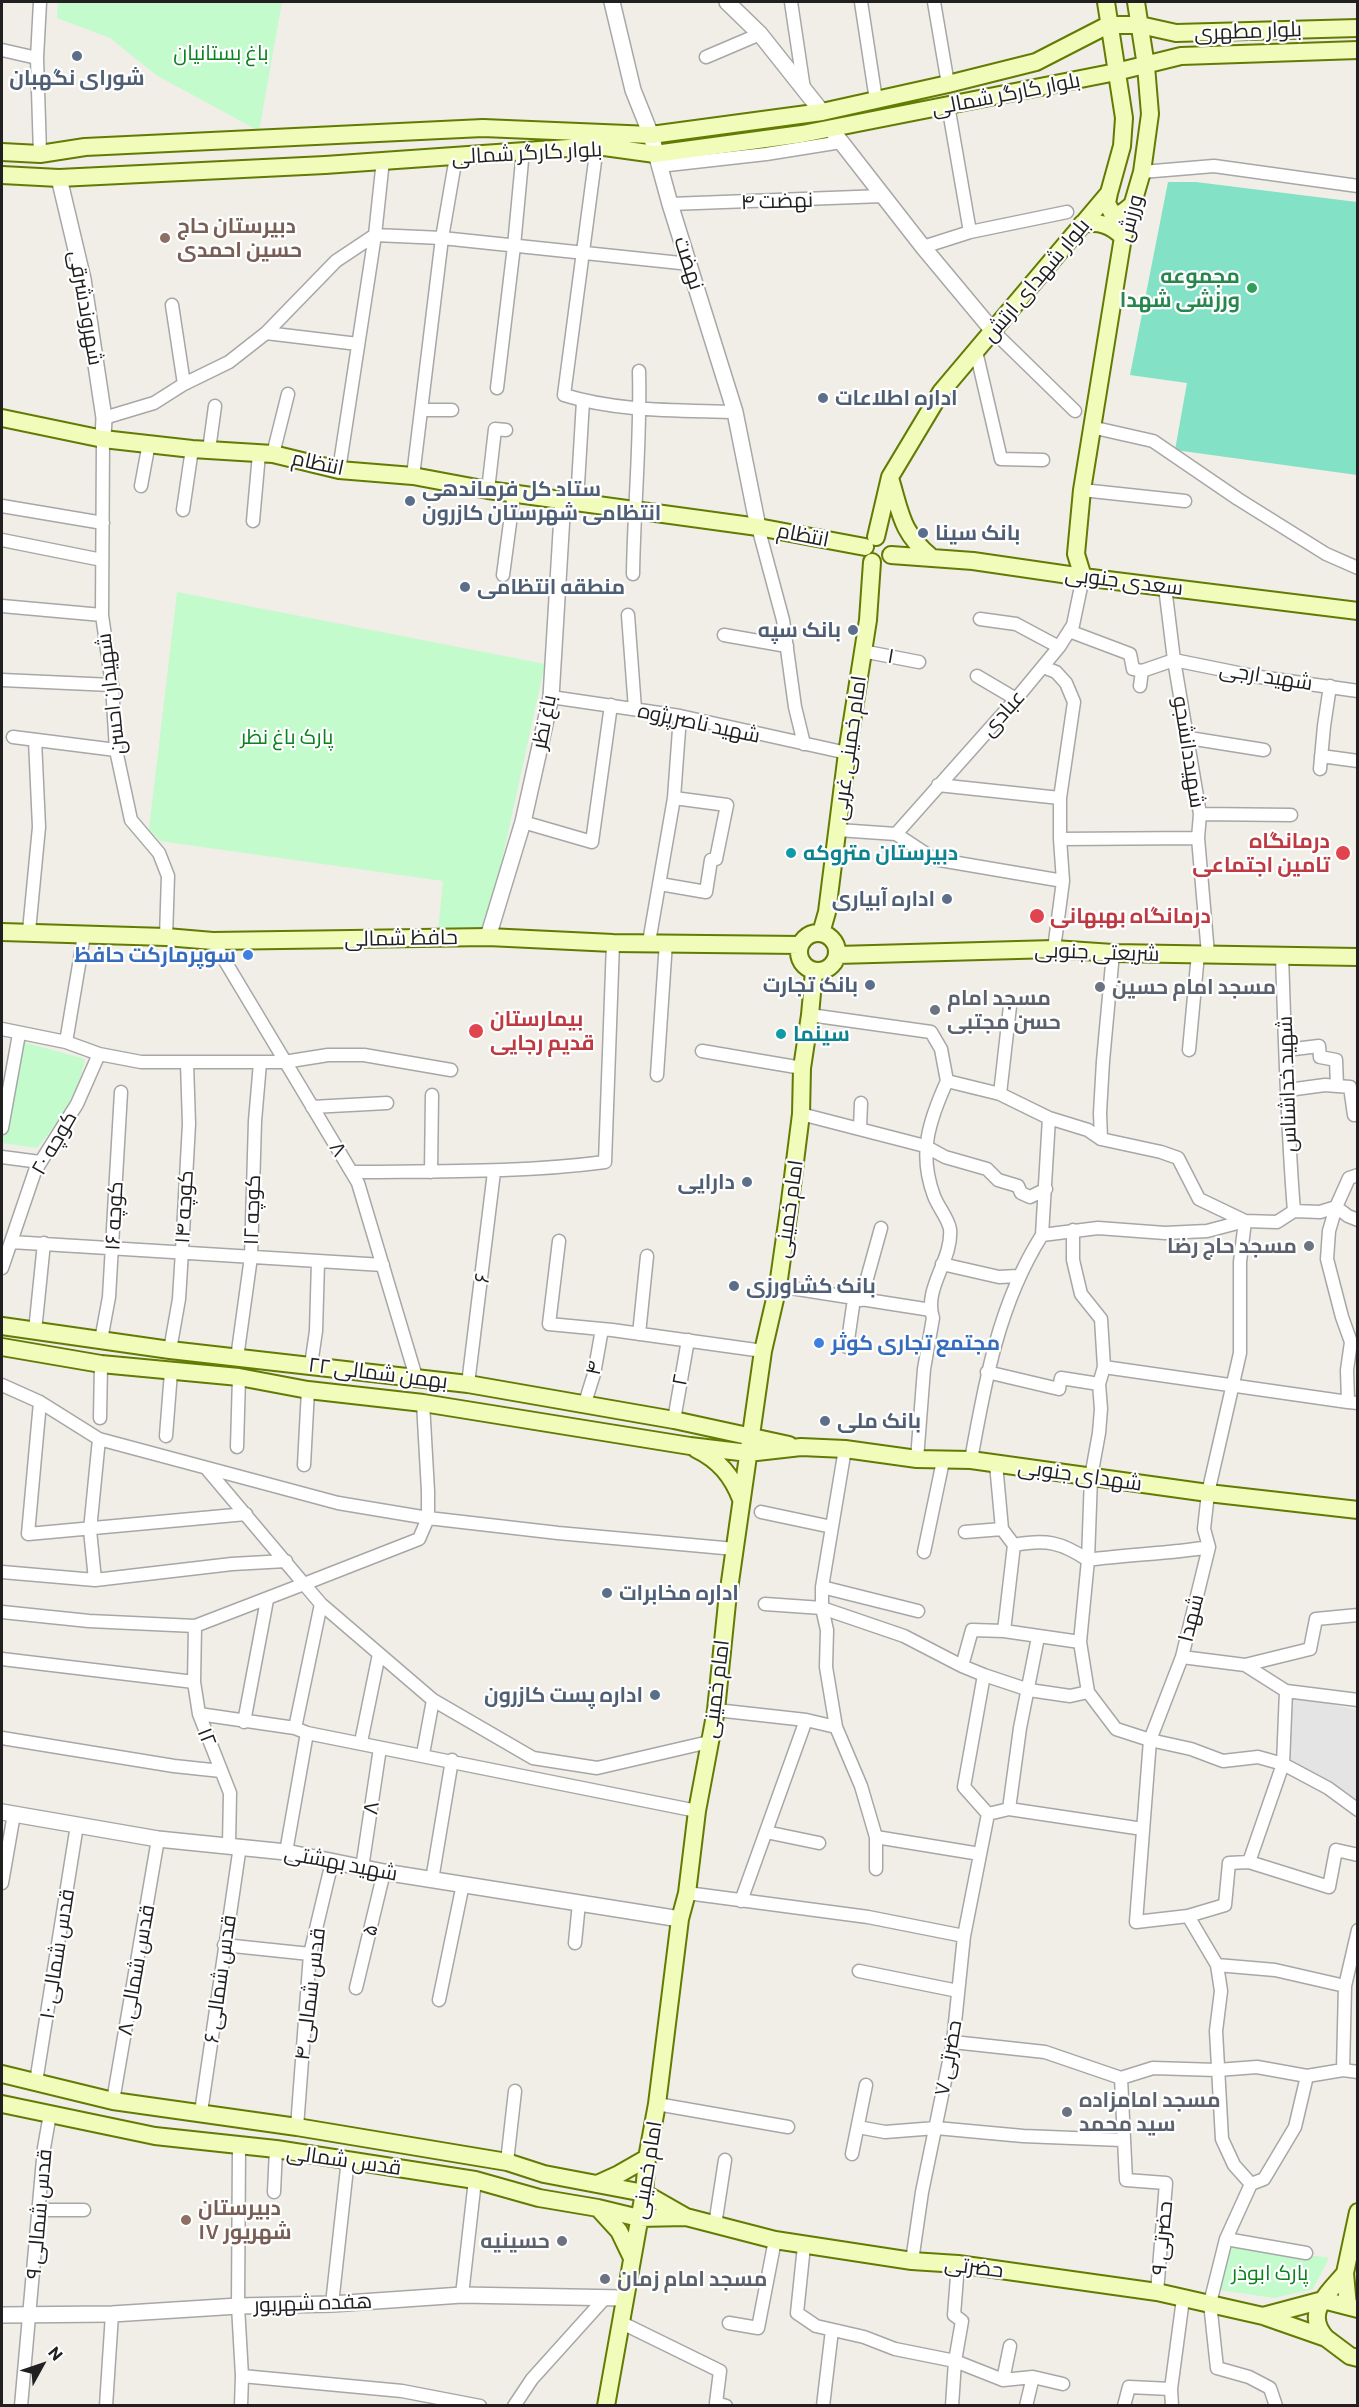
<!DOCTYPE html>
<meta charset="utf-8">
<style>
body{margin:0}
#map{position:relative;width:1359px;height:2407px;overflow:hidden;background:#f0eee6;font-family:Commissioner,sans-serif}
canvas{display:block}
.frame{position:absolute;inset:0;border:3px solid #202020;pointer-events:none}
.north{position:absolute;left:12px;top:2335px;width:60px;height:60px;-webkit-text-stroke:4px #fff;paint-order:stroke;rotate:50deg;font-size:16px;font-weight:700;line-height:24px;text-align:center;color:#202020}
.north::after{content:'';display:block;margin:auto;width:21px;height:27px;background:#202020;clip-path:polygon(50% 0,100% 100%,50% 72%,0 100%)}
</style>
<div id="map">
<canvas width="1359" height="2407"></canvas>
<div class="frame"></div>
<div class="north">N</div>
</div>
<script>
const ctx = document.querySelector('canvas').getContext('2d');
ctx.lineJoin = 'round';
function fill(path, color) { ctx.fillStyle = color; ctx.fill(path, 'evenodd'); }
function strokePath(path, color, width, dash) { ctx.strokeStyle = color; ctx.lineWidth = width; ctx.lineCap = dash ? 'butt' : 'round'; ctx.setLineDash(dash || []); ctx.stroke(path); }
function drawText(font, color, halo, rows, align = 'center') {
  ctx.font = font + ' Commissioner,Cairo,sans-serif'; ctx.lineWidth = 4.5; ctx.setLineDash([]); ctx.textBaseline = 'middle'; ctx.strokeStyle = halo; ctx.fillStyle = color; for (const [text, x, y, turn = 0] of rows) {
    ctx.save(); ctx.translate(x, y); ctx.rotate((+turn || 0) * Math.PI / 180); ctx.textAlign = isNaN(turn) ? turn : align; if (halo) ctx.strokeText(text, 0, 0); ctx.fillText(text, 0, 0); ctx.restore();
  }
}
fill(new Path2D(`
 M58 2H282L259 131 156 75 110 38 57 18Z
 M177 592 545 664 486 933 438 931 443 881 160 841 149 829Z
 M23 1042 85 1059C78 1095 61 1120 37 1148L2 1143V1132Z
 M1231 2243 1329 2258 1313 2289 1274 2298 1220 2290Z`), '#c3fbcd');
fill(new Path2D(`
 M1168 182H1196L1357 202V475L1175 450 1187 383 1130 375Z`), '#83e1c6');
fill(new Path2D(`
 M1292 1695 1357 1710V1804L1288 1762Z`), '#e4e4e4');
const minor = new Path2D(`
 M791 2 804 89
 M861 2 876 100
 M934 2 948 84
 M2 50 37 58
 M706 57 760 34
 M948 105 970 232
 M597 146 564 395C619 412 678 410 735 412
 M40 154 37 58 40 2
 M659 166 766 154 841 142
 M1142 172 1214 166 1358 186
 M670 204 883 196
 M923 247 970 232 1067 212
 M172 305 184 384
 M993 331 1075 411
 M266 333 358 344
 M976 351 1001 459 1043 460
 M497 388 514 246 523 150
 M422 410H452
 M104 418 154 403 184 384 229 362 266 333 336 261 375 235 383 160
 M1091 427 1153 441 1238 499 1326 554 1358 568
 M103 439 102 615 112 685 116 750 131 820 159 853 168 876 166 937
 M209 450 215 406
 M273 454 288 394
 M339 470 375 235 442 238 690 264
 M413 476 442 238 456 157
 M141 486 149 443
 M488 490 495 429 506 430
 M1082 490 1185 501
 M577 501 583 401
 M2 506 103 523
 M183 510 192 449
 M253 521 259 454
 M758 527 783 620 795 707 804 744
 M2 540 102 560
 M633 574C634 506 641 438 639 371
 M503 575 514 493
 M1165 587 1174 660 1200 814 1198 838 1208 954
 M2 606 102 615
 M628 615 635 709
 M980 619 1016 624 1059 647
 M1069 631 1130 654 1133 669 1142 671 1174 660 1253 676 1358 691
 M724 635 787 646
 M862 651 919 662
 M1043 667 1056 672 1066 683 1074 702 1060 798V839L1063 881 1054 949
 M977 676 1016 699
 M2 680 112 685
 M1140 686 1142 671
 M551 697 680 716 847 753
 M13 737 116 750
 M1189 738 1264 750
 M1321 756 1358 761
 M1320 769 1324 726 1330 686
 M938 785 1060 798
 M1200 814 1291 815
 M523 822 592 842 611 705
 M838 830 896 834 934 859 1063 881
 M896 834 1016 699 1059 647 1073 625 1083 577
 M1060 839 1198 838
 M660 884 706 892 711 860 716 859 727 805 674 798
 M29 931 39 827 35 740
 M213 941 358 1183 416 1377
 M649 942 674 798 680 716
 M1282 956C1285 1041 1287 1126 1294 1211
 M810 1015 931 1032 941 1049 947 1081 1000 1094 1049 1118 1088 1130 1101 1139 1161 1152 1178 1158 1199 1199 1245 1221 1277 1222 1294 1211 1320 1212 1336 1207 1349 1178 1358 1175
 M2 1029 66 1042 99 1054 141 1062H284L328 1055H364L451 1070
 M66 1042 84 935
 M1189 1050 1198 954
 M1286 1050 1319 1046 1320 1057 1336 1060 1337 1086
 M702 1051 802 1068
 M657 1075 666 942
 M1288 1090 1325 1085 1350 1087 1354 1115
 M1000 1094 1010 1006
 M312 1107 387 1103
 M801 1114 925 1146 945 1157 987 1169 998 1180 1018 1186 1021 1193 1030 1197 1046 1189
 M2 1128 19 1034
 M860 1128 861 1103
 M1101 1139 1100 1113 1103 1061 1113 953
 M2 1157 40 1162
 M352 1172C437 1171 521 1173 605 1162L613 943
 M431 1172 432 1095
 M1358 1220 1348 1216 1336 1207 1329 1231 1327 1259 1342 1317 1351 1342 1347 1370 1348 1402 1358 1403
 M1073 1230V1260L1081 1294 1101 1319 1104 1367 1099 1384 1101 1409 1099 1433 1091 1477 1088 1560 1080 1642
 M1042 1235 1049 1118
 M559 1241 549 1324 612 1330 763 1351
 M11 1242 383 1265
 M942 1264 999 1277 1018 1276
 M2 1268 35 1171 77 1104 99 1054
 M778 1286 931 1310
 M861 1300 881 1228
 M35 1331 44 1243
 M639 1334 647 1256
 M101 1340 109 1297 121 1092
 M847 1347 854 1299
 M170 1350 179 1299 182 1251 189 1124 187 1063
 M237 1358 251 1257 255 1121 260 1063
 M311 1365 316 1331 318 1262
 M1104 1367 1348 1402
 M987 1372 1059 1389 1061 1378 1099 1384
 M468 1384 494 1172
 M2 1385 40 1402 99 1439 338 1503 428 1518 558 1533 735 1549
 M40 1402 28 1534 246 1514
 M423 1403 428 1491V1518L419 1539 304 1584 321 1604 433 1700 533 1758 597 1768 709 1742
 M584 1406 594 1374 602 1329
 M100 1418 101 1364
 M674 1420 688 1340
 M166 1436 171 1372
 M237 1447 239 1377
 M845 1449 822 1587V1608L827 1630 826 1667 836 1727 861 1786 876 1837 980 1854
 M917 1459 924 1369 933 1318C923 1288 953 1260 950 1229 948 1218 938 1207 934 1196 918 1153 929 1121 947 1081
 M971 1460C985 1381 999 1303 1042 1235L1098 1228 1165 1233 1207 1231 1245 1221 1240 1262V1353L1208 1493 1204 1529 1209 1547 1182 1657 1150 1740 1136 1922 1188 1916 1225 1905 1229 1863 1249 1862 1283 1764 1286 1691
 M996 1464 1002 1529 1014 1545C1046 1539 1061 1542 1088 1560 1129 1554 1169 1554 1209 1547
 M304 1465 308 1390
 M761 1512 832 1527
 M965 1532 1002 1529
 M924 1552 943 1461
 M2 1572 95 1580 232 1564 286 1561
 M95 1580 90 1530 99 1439
 M822 1587 918 1611
 M765 1604 822 1608 904 1636 962 1666 972 1630 1004 1631 1080 1642 1088 1692 1116 1729 1150 1740 1191 1749 1223 1761 1258 1757 1283 1764 1328 1788 1358 1810
 M2 1612 89 1621 195 1626 304 1584 206 1468
 M195 1626 194 1682 199 1714 230 1793 229 1845
 M1004 1631 1014 1545
 M1182 1657 1245 1665 1310 1649 1316 1619 1358 1615
 M2 1659 194 1682
 M1245 1665 1286 1691 1358 1700
 M962 1666 984 1675 964 1787 988 1814
 M984 1675 1029 1690 1070 1696 1088 1692
 M716 1710 806 1720 836 1727
 M199 1714 295 1728 307 1733 697 1811
 M244 1722 267 1600
 M295 1728 321 1604
 M2 1738 174 1766 221 1771
 M361 1742 379 1654
 M423 1754 433 1700
 M1009 1809 1020 1728 1038 1637
 M766 1832 819 1843
 M286 1852 307 1733
 M1249 1862 1329 1887 1336 1850 1358 1855
 M362 1868 380 1748
 M876 1869V1837
 M432 1880 452 1760
 M2 1883 14 1814
 M687 1893 868 1917 964 1936
 M741 1901 806 1720
 M1188 1916 1217 1965 1221 1991 1216 2031 1222 2139 1234 2165 1251 2184
 M575 1943 579 1903
 M224 1945 310 1954
 M1217 1965 1275 1970 1345 1986
 M859 1971 958 1991
 M356 1988 384 1872
 M439 2000 463 1884
 M953 2042 1045 2052 1121 2078 1153 2068 1217 2070 1257 2067 1307 2076 1343 2070 1358 2072
 M1343 2070 1345 1986 1358 1930
 M1121 2078 1126 2180 1166 2183 1157 2292
 M36 2082 77 1825
 M113 2101 158 1839
 M657 2104 788 2127
 M201 2112 240 1846
 M297 2127 310 1954 332 1862
 M858 2127 885 2132 936 2128 1023 2136 1122 2140
 M239 2146 238 2306 242 2376 241 2406
 M852 2154 866 2085
 M507 2162 515 2091
 M274 2192 276 2149
 M38 2210H84
 M715 2225 725 2160
 M1226 2239 1306 2253
 M804 2246 797 2313 816 2326 864 2337 895 2349 955 2361 1003 2380 1033 2377 1063 2384
 M912 2261 922 2192 953 2042 964 1936 988 1814 1009 1809 1143 1829
 M462 2295 475 2180
 M332 2304 348 2159
 M620 2322 720 2371 716 2403 726 2406
 M729 2323 758 2328 775 2240
 M242 2376 402 2391 480 2406
 M1003 2380 1010 2346
 M21 2406 44 2148 50 2114
 M106 2406 112 2314
 M514 2406 532 2379 605 2298
 M823 2406 832 2330
 M952 2406 955 2361 962 2321 954 2315 958 2264
 M1026 2406 1033 2377
 M1124 2406 1129 2387 1171 2389
 M1172 2406 1171 2389 1183 2299
 M1276 2406 1270 2388 1249 2377 1217 2368 1210 2303 1226 2239 1251 2184 1264 2179 1295 2127 1307 2076`);
const tertiary = new Path2D(`
 M612 2 633 90 651 135 670 204 735 412 758 527
 M727 2 760 34 822 112
 M831 129 923 247 993 331
 M59 178 83 279 104 418 103 439
 M488 937 523 822 551 697 563 499
 M2 1812 158 1839 286 1852 384 1872 680 1919
 M2 2315 112 2314 238 2306 332 2304 462 2295 624 2298`);
const secondary = new Path2D(`
 M2 152 40 154 85 147 483 128 651 135 822 112 948 84 1036 62 1108 25H1140L1176 33 1358 28
 M2 175 59 178 325 165 597 146 655 154 802 134 1116 72 1181 56 1358 50
 M1109 193 1107 203 1112 213 1121 214 1132 205
 M1082 224C1100 221 1111 225 1123 237
 M2 418 103 439 192 449 273 454 339 470 413 476 488 490 758 527 865 547
 M890 478C901 514 901 532 931 557
 M876 537 890 477 941 392 1109 193 1122 146 1124 118 1106 2
 M891 555 973 561 1083 577 1358 611
 M1083 577 1076 554 1082 490 1123 237 1142 172 1150 114 1146 66 1136 2
 M2 932 166 937 213 941 488 937 613 943 800 945
 M799 952a19 19 0 1 1 38 0a19 19 0 1 1-38 0Z
 M821 933 827 912 847 753 868 620 872 562
 M837 955 1054 949 1113 953 1358 957
 M2 1326 170 1350 468 1384 674 1420 789 1445
 M2 1347 101 1364 239 1377 308 1390 423 1403 690 1446 748 1453 801 1447 845 1449 917 1459 971 1460 1208 1493 1358 1510
 M696 1449C719 1460 732 1476 741 1499
 M2 2074 113 2101 297 2127 507 2162 544 2174 644 2193 686 2217 775 2240 912 2261 958 2264 1157 2292 1263 2316 1326 2338 1350 2356 1358 2358
 M2 2104 155 2136 276 2149 475 2180 539 2198 598 2208 639 2218 685 2217
 M597 2184 619 2174 647 2158
 M598 2208 619 2231 632 2258
 M1348 2306 1345 2273 1358 2212
 M1263 2316 1323 2300 1358 2309
 M1326 2338C1303 2313 1328 2294 1345 2273
 M606 2406 644 2193 647 2158 657 2104 680 1919 687 1893 697 1811 716 1710 727 1603 763 1351 778 1286 789 1209 801 1114 802 1068 810 1015 814 971`);
strokePath(minor, '#a7a7a7', 15);
strokePath(tertiary, '#a7a7a7', 18);
strokePath(secondary, '#627b03', 20);
strokePath(minor, '#fff', 12);
strokePath(tertiary, '#fff', 15);
strokePath(secondary, '#f1fbba', 16);
for (const [x, y, r, color] of [
 [77,56,6,"#5c6f8a"],
 [165,238,6,"#8d6e63"],
 [1252,288,6,"#2e9e5b"],
 [823,398,6,"#5c6f8a"],
 [410,501,6,"#5c6f8a"],
 [923,533,6,"#5c6f8a"],
 [465,587,6,"#5c6f8a"],
 [853,630,6,"#5c6f8a"],
 [791,853,6,"#0f9aa8"],
 [1343,853,8,"#e0444e"],
 [947,899,6,"#5c6f8a"],
 [1037,916,8,"#e0444e"],
 [248,955,6,"#3f7fe0"],
 [870,985,6,"#5c6f8a"],
 [1100,987,6,"#6b7280"],
 [935,1010,6,"#6b7280"],
 [476,1031,8,"#e0444e"],
 [781,1034,6,"#0f9aa8"],
 [747,1182,6,"#5c6f8a"],
 [1309,1246,6,"#6b7280"],
 [734,1286,6,"#5c6f8a"],
 [819,1343,6,"#3f7fe0"],
 [825,1421,6,"#5c6f8a"],
 [607,1593,6,"#5c6f8a"],
 [655,1695,6,"#5c6f8a"],
 [1067,2112,6,"#6b7280"],
 [186,2220,6,"#8d6e63"],
 [562,2241,6,"#6b7280"],
 [605,2279,6,"#6b7280"]
]) { const dot = new Path2D(); dot.arc(x, y, r, 0, 2 * Math.PI); ctx.fillStyle = color; ctx.fill(dot); strokePath(dot, '#fff', 2); }
drawText('21px', '#202020', '#fff', [
 ["بلوار مطهری",1248,31,-2],
 ["بلوار کارگر شمالی",1006,94,-11],
 ["بلوار کارگر شمالی",527,153,-3],
 ["نهضت ۴",777,201,-2],
 ["ورزش",1130,218,-75],
 ["نهضت",689,263,72],
 ["بلوار شهدای ارتش",1036,280,-50],
 ["شهروندشرقی",86,308,80],
 ["انتظام",318,463,12],
 ["انتظام",803,535,11],
 ["سعدی جنوبی",1124,581,7],
 ["۱",891,656,10],
 ["شهید ارجی",1266,676,9],
 ["شهیدان احسن",111,694,-97],
 ["عبادی",1003,713,-48],
 ["باغ نظر",544,722,-79],
 ["شهید ناصرپژوه",699,723,12],
 ["امام خمینی غربی",849,748,-82],
 ["شهیددانشجو",1189,752,81],
 ["حافظ شمالی",401,938,-1],
 ["شریعتی جنوبی",1097,952,2],
 ["شهید خداشناس",1287,1084,-92],
 ["کوچه ۲۰",54,1143,-60],
 ["۸",338,1149,59],
 ["کوچه ۱۴",184,1207,-87],
 ["امام خمینی",789,1209,-82],
 ["کوچه ۱۲",252,1210,-88],
 ["کوچه ۱۶",114,1216,-87],
 ["۶",482,1278,-82],
 ["۴",594,1368,-78],
 ["۲۲ بهمن شمالی",378,1373,7],
 ["۲",680,1380,-79],
 ["شهدای جنوبی",1080,1475,8],
 ["شهدا",1191,1618,-76],
 ["امام خمینی",716,1689,-83],
 ["۱۲",207,1737,69],
 ["۸",371,1808,-82],
 ["شهید بهشتی",341,1863,11],
 ["۵",370,1930,-76],
 ["قدس شمالی ۱۰",57,1954,-81],
 ["قدس شمالی ۸",136,1970,-80],
 ["قدس شمالی ۶",220,1979,-82],
 ["قدس شمالی ۴",310,1994,-83],
 ["حضرتی ۷",948,2058,-80],
 ["قدس شمالی",344,2160,8],
 ["امام خمینی",647,2170,-81],
 ["قدس شمالی ۹",39,2214,-85],
 ["حضرتی ۹",1162,2238,-85],
 ["حضرتی",974,2267,7],
 ["هفده شهریور",313,2303,-2]
]);
drawText('21px', '#09821f', '#fff', [
 ["باغ بستانیان",221,53],
 ["پارک باغ نظر",287,737],
 ["پارک ابوذر",1270,2273]
]);
drawText('bold 21px', '#4e5e75', '#fff', [
 ["شورای نگهبان",77,78,"center"],
 ["اداره اطلاعات",835,398],
 ["ستاد کل فرماندهی",422,489],
 ["انتظامی شهرستان کازرون",422,513],
 ["بانک سینا",935,533],
 ["منطقه انتظامی",477,587],
 ["بانک سپه",841,630,"right"],
 ["اداره آبیاری",935,899,"right"],
 ["بانک تجارت",858,985,"right"],
 ["دارایی",735,1182,"right"],
 ["بانک کشاورزی",746,1286],
 ["بانک ملی",837,1421],
 ["اداره مخابرات",619,1593],
 ["اداره پست کازرون",643,1695,"right"]
], 'left');
drawText('bold 21px', '#785e54', '#fff', [
 ["دبیرستان حاج",177,226],
 ["حسین احمدی",177,250],
 ["دبیرستان",198,2208],
 ["۱۷ شهریور",198,2232]
], 'left');
drawText('bold 21px', '#27864d', '#fff', [
 ["مجموعه",1240,276],
 ["ورزشی شهدا",1240,300]
], 'right');
drawText('bold 21px', '#be3a42', '#fff', [
 ["درمانگاه",1330,841,"right"],
 ["تامین اجتماعی",1330,865,"right"],
 ["درمانگاه بهبهانی",1050,916],
 ["بیمارستان",490,1019],
 ["قدیم رجایی",490,1043]
], 'left');
drawText('bold 21px', '#0d838f', '#fff', [
 ["دبیرستان متروکه",803,853],
 ["سینما",793,1034]
], 'left');
drawText('bold 21px', '#366cbe', '#fff', [
 ["سوپرمارکت حافظ",236,955],
 ["مجتمع تجاری کوثر",831,1343,"left"]
], 'right');
drawText('bold 21px', '#5b616d', '#fff', [
 ["مسجد امام حسین",1112,987],
 ["مسجد امام",947,998],
 ["حسن مجتبی",947,1022],
 ["مسجد حاج رضا",1297,1246,"right"],
 ["مسجد امامزاده",1079,2100],
 ["سید محمد",1079,2124],
 ["حسینیه",550,2241,"right"],
 ["مسجد امام زمان",617,2279]
], 'left');
</script>
